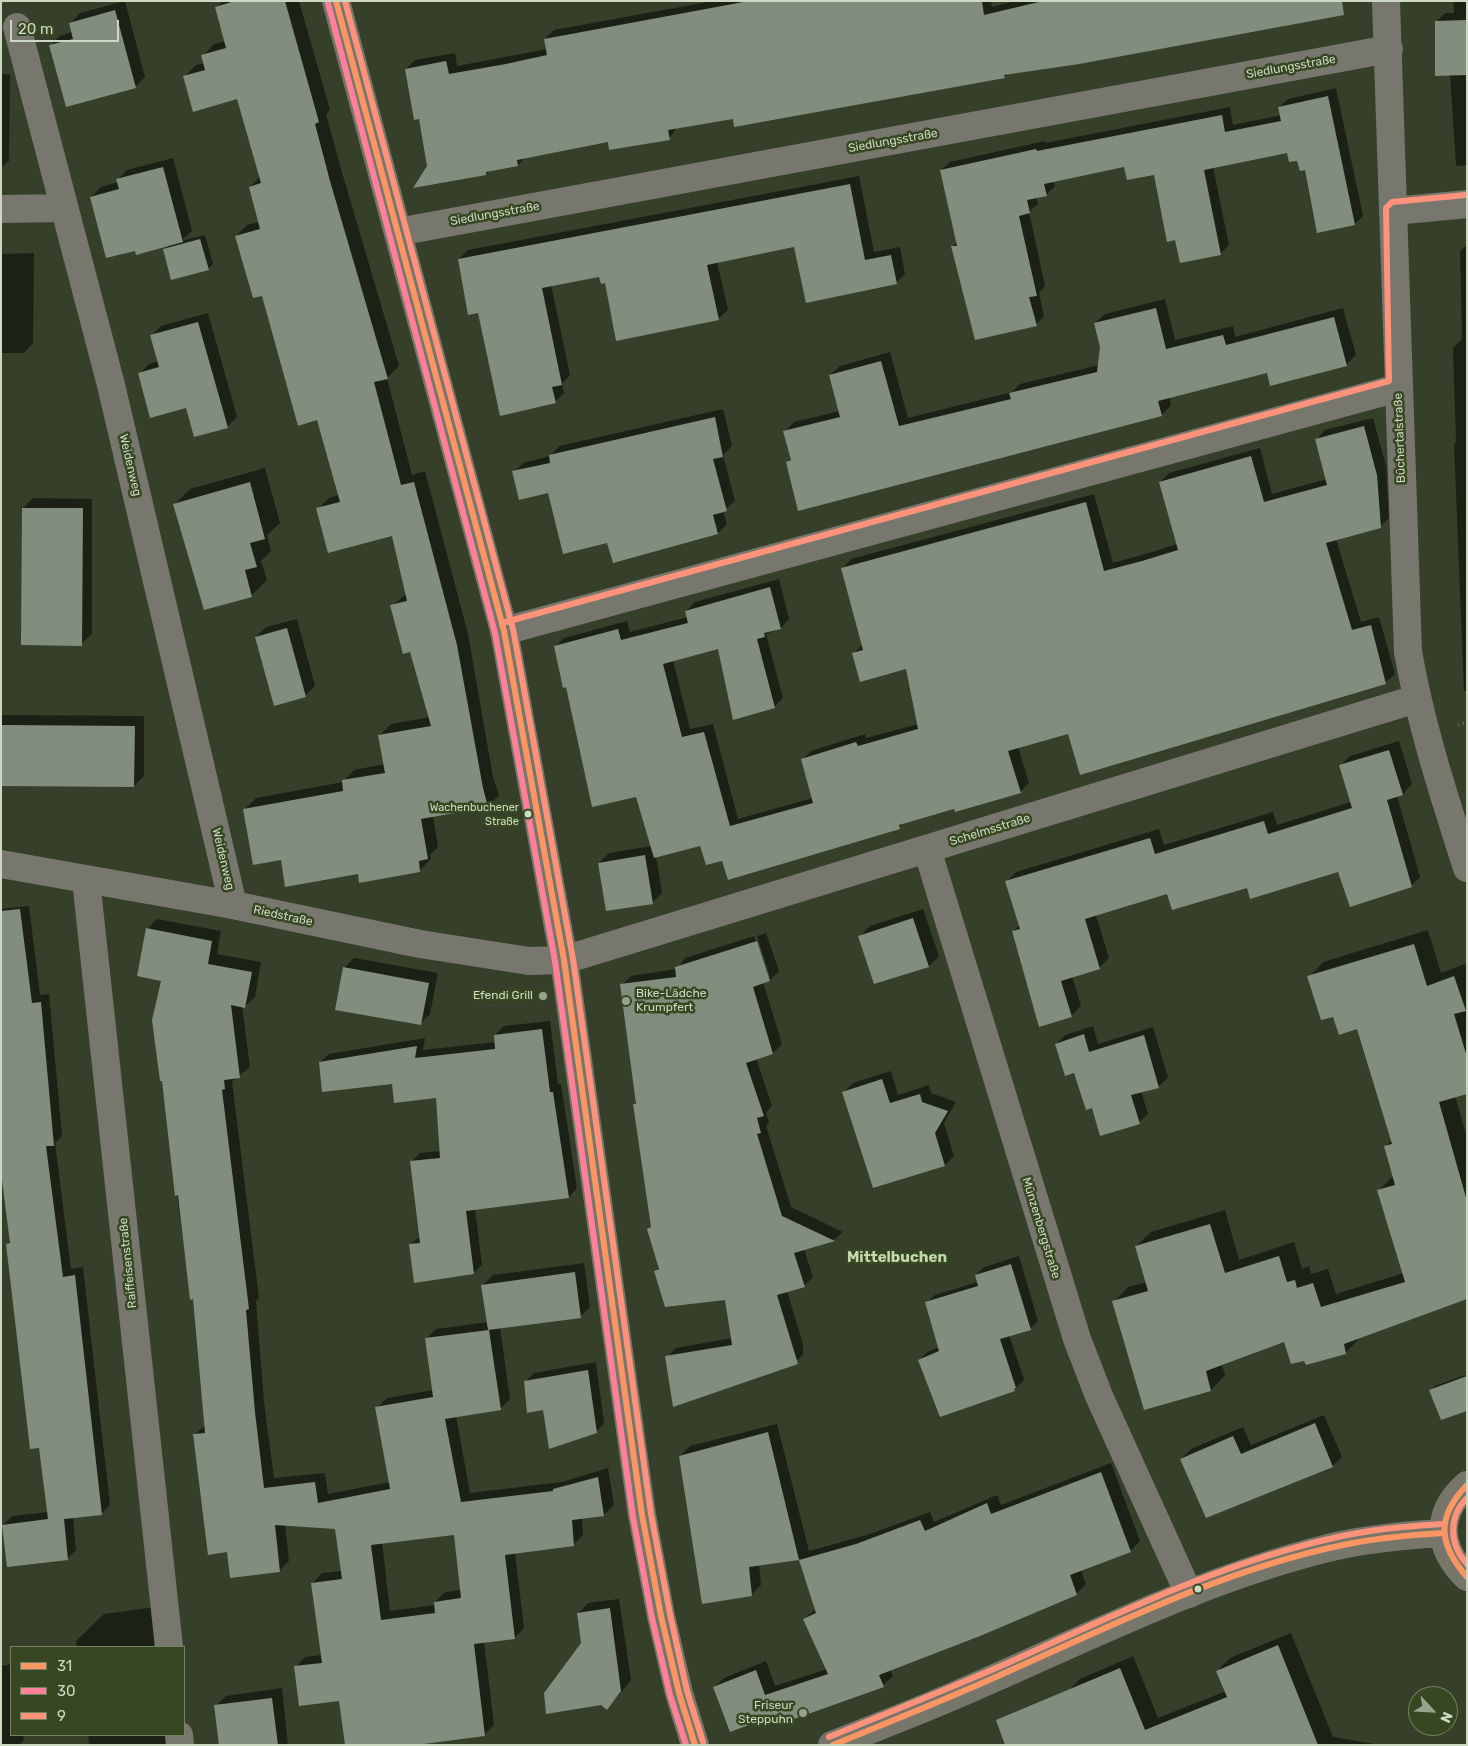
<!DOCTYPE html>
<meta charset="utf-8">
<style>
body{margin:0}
#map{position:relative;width:1468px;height:1746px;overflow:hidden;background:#353f2a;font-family:Rubik,sans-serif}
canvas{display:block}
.frame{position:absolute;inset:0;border:2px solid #cdd8c3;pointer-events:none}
.legend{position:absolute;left:10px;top:1646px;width:175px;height:90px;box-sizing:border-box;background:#364722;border:1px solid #728162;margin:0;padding:6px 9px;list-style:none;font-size:15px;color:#cdd8c3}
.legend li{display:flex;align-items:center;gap:10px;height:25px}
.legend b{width:25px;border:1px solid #728162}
.north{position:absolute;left:1408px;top:1686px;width:50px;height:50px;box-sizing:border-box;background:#364722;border:1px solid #728162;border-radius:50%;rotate:115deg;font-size:14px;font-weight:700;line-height:20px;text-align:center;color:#cdd8c3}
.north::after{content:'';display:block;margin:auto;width:18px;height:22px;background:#98a28d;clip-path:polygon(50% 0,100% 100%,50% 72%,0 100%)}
.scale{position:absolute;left:10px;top:20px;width:109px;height:22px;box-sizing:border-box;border:2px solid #cdd8c3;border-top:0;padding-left:6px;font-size:15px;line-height:18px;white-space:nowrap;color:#cdd8c3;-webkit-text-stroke:4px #364722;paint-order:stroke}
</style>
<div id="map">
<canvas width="1468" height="1746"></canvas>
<div class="frame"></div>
<ul class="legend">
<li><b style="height:6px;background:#fb9564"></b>31</li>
<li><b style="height:6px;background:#ff8098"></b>30</li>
<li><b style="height:6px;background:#ff927b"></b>9</li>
</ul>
<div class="north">N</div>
<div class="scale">20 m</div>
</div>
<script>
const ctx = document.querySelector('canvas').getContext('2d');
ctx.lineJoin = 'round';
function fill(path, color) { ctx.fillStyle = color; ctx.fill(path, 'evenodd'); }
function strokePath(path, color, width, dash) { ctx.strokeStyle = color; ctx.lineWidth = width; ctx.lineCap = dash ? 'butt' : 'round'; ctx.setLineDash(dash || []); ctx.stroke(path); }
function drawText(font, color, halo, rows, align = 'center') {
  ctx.font = font + ' Rubik,sans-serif'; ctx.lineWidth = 5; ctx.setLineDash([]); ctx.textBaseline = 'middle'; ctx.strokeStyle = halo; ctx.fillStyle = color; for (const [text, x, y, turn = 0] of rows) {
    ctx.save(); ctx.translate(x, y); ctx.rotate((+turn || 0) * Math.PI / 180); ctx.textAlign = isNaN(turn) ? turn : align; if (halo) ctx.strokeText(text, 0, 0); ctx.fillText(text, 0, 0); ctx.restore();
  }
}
fill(new Path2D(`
 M125 1 145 77 135 87 50 46 60 36 72 32 70 24 80 13Z
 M223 1H299L330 110 326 114 341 169 399 366 387 378 412 475 425 471 468 634 493 777 499 795 488 806 433 816 438 847 430 855 431 859 420 870 359 873 282 858 245 809 256 798 343 782 354 770 385 764 380 735 391 724 430 717 411 651 392 606 407 593 393 535 318 509 329 498 339 495 318 419 236 236 247 225 260 222 250 187 260 177 238 97 184 77 196 65 205 63 203 56 214 44 226 41 216 8Z
 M713 1H991L992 7 1015 1H1333L1008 74 1004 77 677 127 669 139 609 141 526 157 518 165 489 170 486 174 428 166 420 118 406 69 415 60 455 53 457 66 516 55 547 49 545 39 554 30Z
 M1453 1H1467V165L1456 166 1450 74 1436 22 1445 13H1454Z
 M1 74H10L9 161 1 168Z
 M1336 88 1363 216 1355 224 1298 159 1288 152 1213 167 1229 245 1220 254 1176 239 1155 173 1125 165 1053 181 1055 186 1046 195 1036 197 1038 204 1029 212 1045 286 1039 293 1044 316 1036 325 952 247 957 242 941 170 950 162 1045 141V143L1230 107 1233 125 1281 115 1279 107 1288 99Z
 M173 158 192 231 181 241 205 235 213 264 208 269 164 250 170 244 135 250 91 197 101 187 118 182 117 180 127 170Z
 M859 176 874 252 900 247 905 274 896 283 795 246 717 262 728 310 719 318 606 282 600 275 551 285 570 375 562 384 564 393 555 402 478 312 459 259 468 250Z
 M1467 245V691H1464L1454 444 1456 442 1453 348 1462 339 1460 251Z
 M34 253 33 343 24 353H1V254Z
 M1165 299 1175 340 1233 326 1235 337 1343 308 1356 355 1346 365 1267 372 1169 397 1171 405 1162 415 798 509 787 462 791 458 785 432 794 422 840 411 830 375 840 366 890 352 908 418 1012 392 1020 384 1099 365 1102 347 1095 323 1105 314Z
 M208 313 237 417 227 427 187 407 139 374 149 364 159 361 151 336 161 326Z
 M723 409 732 446 723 455 735 501 723 511 727 524 718 533 614 562 608 542 549 492 514 472 523 463 550 456 559 446Z
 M1373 418 1386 466 1389 518 1380 526 1336 539 1361 622 1379 617 1395 674 1386 682 1081 774 1068 732 1018 747 1029 783 1020 792 905 822 899 827 701 844 656 856 662 893 652 903 599 863 609 853 652 846 637 796 567 686 555 647 564 638 627 621 630 632 688 617 686 611 695 602 779 579 789 619 781 628 766 634 783 698 775 706 734 718 719 647 673 660 690 729 713 724 738 819 813 798 802 760 811 751 865 734 866 738 918 724 907 668 853 654 863 644 843 568 851 559 1094 494 1113 563 1152 552 1177 544 1160 482 1169 473 1260 448 1272 494 1327 479 1317 439 1325 430Z
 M265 468 280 523 267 535 271 551 261 561 267 580 252 595 205 608 175 504 190 489Z
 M33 498 92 499V634L81 644 23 508Z
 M297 619 315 686 305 696 256 637 266 627Z
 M1 715 144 716V776L134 786 1 785Z
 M1399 741 1412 784 1403 794 1397 796 1420 877 1411 886 1339 870 1248 886 1168 893 1096 915 1109 958 1099 968 1072 976 1081 1006 1072 1015 1040 1025 1013 931 1020 925 1007 881 1016 872 1159 829 1164 845 1273 812 1277 825 1351 802 1340 766 1350 756Z
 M29 906 40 995 49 994 62 1136 55 1143 71 1269 83 1267 110 1505 101 1514 73 1517 76 1550 68 1558 3 1525 12 1516 48 1512 41 1446 7 1244 11 1241 1 1161V909Z
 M923 909 939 956 929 966 860 936 870 926Z
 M157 919 221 931 217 954 261 962 255 997 245 1006H242L250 1067 232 1081 259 1298 256 1301 264 1402 274 1478 325 1473 328 1494 390 1482 377 1408 387 1398 433 1390 426 1339 436 1329 488 1322 483 1285 493 1275 584 1263 590 1307 580 1317 500 1327 510 1399 500 1409 456 1416 470 1493 562 1482 608 1468 614 1505 604 1515 582 1518 583 1535 573 1545 515 1553 524 1628 515 1638 484 1641 494 1725 484 1735 341 1700 296 1667 305 1657 322 1655 313 1583 322 1573 342 1571 336 1528 285 1524 289 1561 279 1571 228 1551 194 1435 206 1425 194 1298H191L154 1020 163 980 147 929ZM455 1534 461 1590 445 1592 435 1602V1605L390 1611 382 1542Z
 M1428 930 1441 973 1467 963V1092L1455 1096 1467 1137V1298L1360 1338 1346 1352 1305 1359 1285 1341 1222 1365 1225 1375 1211 1390 1145 1408 1114 1302 1128 1287 1147 1282 1136 1246 1151 1232 1225 1210 1239 1260 1294 1242 1302 1269 1309 1266 1311 1274 1328 1269 1336 1294 1404 1273 1378 1191 1393 1176 1385 1147 1392 1140 1358 1027 1334 1016 1309 977 1323 962Z
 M766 933 779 971 770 980 763 982 782 1044 773 1053 756 1058 772 1106 766 1112 769 1123 766 1126 791 1207 843 1232 834 1240 804 1249 813 1277 804 1286 787 1291 803 1344V1355L793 1364 667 1357 676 1348 732 1338 726 1298 655 1271 660 1267 649 1229 652 1226 634 1105 637 1102 622 985 631 976 677 969 685 958 754 936 768 977H770L757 936Z
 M354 958 438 973 430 1014 420 1024 344 968Z
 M550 1021 558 1084H561L577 1188 569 1197 475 1208 482 1265 474 1273 410 1244 421 1236 411 1162 420 1153 441 1151 437 1097 320 1062 329 1054 425 1038 423 1050 496 1042 495 1035 504 1026Z
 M1093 1026 1098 1044 1153 1027 1168 1078 1159 1086 1141 1091 1148 1114 1139 1122 1093 1106 1075 1071 1056 1044 1065 1035Z
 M891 1071 898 1095 929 1085 931 1093 956 1102 944 1123 954 1156 945 1165 874 1186 844 1092 853 1083Z
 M1019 1256 1038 1321 1030 1329 1009 1335 1024 1379 1022 1382 1014 1390 919 1361 927 1352 940 1347 926 1303 935 1295 978 1282 976 1275 984 1267Z
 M596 1362 604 1423 596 1432 544 1408 526 1381 534 1373Z
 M1465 1375 1467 1380 1431 1391 1435 1386Z
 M1324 1415 1342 1457 1332 1466 1181 1459 1191 1449 1243 1427 1251 1445Z
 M777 1424 809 1551 867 1535 930 1512 934 1522 997 1495 1001 1505 1111 1463 1140 1541 1130 1551 1081 1570 1086 1584 1076 1594 890 1669 893 1676 883 1685 773 1715 714 1687 724 1678 766 1661 775 1686 827 1669 804 1619 816 1609 800 1559 759 1564 761 1585 751 1595 680 1456 690 1446Z
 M619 1599 631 1680 607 1709 582 1644 578 1614 588 1603Z
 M156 1607 161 1647H77L76 1641 104 1614Z
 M1291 1633 1333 1737 1380 1745H1090L1067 1692 1080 1679 1133 1656 1158 1718 1226 1691 1217 1671 1230 1658Z
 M11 1664V1735H23L24 1740 19 1745H1V1666Z
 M282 1688 288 1745H220L216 1706 226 1696Z
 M88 1735H172L173 1745H89Z`), '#0007');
fill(new Path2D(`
 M235 1H285L319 122 315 124 330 181 388 379 374 382 401 485 414 482 457 645 483 788 488 807 421 819 428 859 419 861 420 872 359 883 358 874 285 887 281 860 253 865 243 809 343 791 342 780 385 773 378 735 431 726 410 652 403 654 390 605 407 601 392 536 328 553 316 508 340 502 317 420 298 426 262 296 253 298 235 236 260 229 249 187 261 183 237 99 193 112 183 76 205 70 201 55 226 48 215 7Z
 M749 1H982L984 15 1043 1H1342L1344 15 1079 64 1004 75 1005 78 734 127 733 119 668 130 670 140 609 150 608 142 517 160 518 166 486 172V175L413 188 427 166 419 119 414 120 405 69 446 61 449 74 506 64 547 55 544 39Z
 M115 10 136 88 66 107 49 45 73 39 69 23Z
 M1467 20V75L1435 76V21Z
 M1328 96 1355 225 1317 233 1305 170 1300 171 1297 161 1289 162 1287 153 1204 170 1221 255 1180 263 1175 240 1167 242 1154 175 1127 180 1124 167 1044 184 1047 196 1027 200 1030 213 1019 216 1037 296 1029 297 1037 326 975 340 951 246H957L940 170 1036 149 1037 151 1222 115 1225 132 1281 121 1278 107Z
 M163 167 183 242 136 255 135 251 106 258 90 197 119 189 116 179Z
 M850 184 865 260 891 255 897 284 806 303 794 247 707 265 719 320 616 341 605 283 601 284 599 277 542 288 562 385 552 387 556 403 500 416 478 313 468 315 458 259Z
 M200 239 209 270 171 280 163 249Z
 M1156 308 1166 349 1223 335 1226 345 1334 317 1347 366 1270 386 1267 373 1158 401 1162 416 798 511 786 462 791 460 783 431 840 417 829 375 881 361 899 426 1011 399 1009 393 1097 372 1100 347 1094 323Z
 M198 322 228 428 194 437 186 408 150 418 138 373 159 367 150 335Z
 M715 417 723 457 713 459 727 511 713 515 718 534 613 563 607 543 563 554 548 493 519 500 512 471 550 463 549 455Z
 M1364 426 1377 475 1381 528 1326 543 1352 630 1371 625 1386 684 1080 775 1068 734 1008 751 1021 793 955 812 954 809 899 825 900 829 728 880 722 861 706 865 700 846 654 858 636 797 592 807 566 687 563 688 554 646 618 629 621 640 688 623 685 611 770 587 781 629 764 633 765 637 757 639 775 708 733 720 718 649 663 664 682 737 704 732 730 826 813 803 801 759 856 742 858 746 918 729 906 669 860 682 852 653 863 650 841 568 1086 502 1104 571 1142 561 1178 550 1159 482 1251 456 1264 502 1327 485 1315 439Z
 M250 482 265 539 250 543 257 567 245 570 252 597 204 610 173 504Z
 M22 508H83L82 646 21 645Z
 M287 628 306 697 274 706 255 637Z
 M1 725 135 726 134 787 1 786Z
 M1389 750 1403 795 1387 800 1412 887 1350 907 1338 872 1250 899 1247 888 1172 910 1167 894 1085 919 1100 969 1061 981 1072 1017 1039 1027 1012 931 1020 929 1005 881 1150 838 1155 854 1264 821 1268 834 1352 808 1339 765Z
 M645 855 653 904 606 911 598 863Z
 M20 909 32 1003 41 1002 54 1146H46L63 1277 75 1275 102 1515 64 1519 68 1560 7 1567 2 1525 48 1519 39 1448 30 1449 6 1244 10 1243 1 1172V911Z
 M913 918 929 967 874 984 858 936Z
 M146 928 212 941 208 964 252 972 245 1008 231 1005 240 1078 224 1080 225 1089 222 1090 249 1309 246 1310 255 1412 264 1488 315 1482 318 1503 390 1489 375 1407 433 1397 425 1338 489 1330 501 1410 445 1419 461 1502 553 1491V1489L598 1477 604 1516 572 1520 574 1546 505 1555 515 1639 474 1644 485 1736 416 1745H345L339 1701 299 1706 294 1666 322 1663 311 1583 342 1579 335 1529 275 1525 280 1572 230 1578 227 1552 208 1555 193 1434 205 1433 193 1299 190 1300 178 1195 175 1196 162 1081H160L152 1020 161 981 137 976ZM454 1535 461 1598 434 1602 435 1613 381 1620 371 1545Z
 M757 941 770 981 753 987 773 1054 746 1063 764 1116 757 1118 761 1133 757 1134 782 1216 835 1241 794 1253 805 1287 777 1295 798 1364 673 1407 665 1356 732 1345 725 1300 665 1307 654 1271 659 1269 647 1229 651 1227 633 1104H636L620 984 676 977 675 967Z
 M1414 944 1427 986 1454 976 1466 1011 1454 1014 1467 1057V1094L1439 1102 1467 1201V1299L1344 1344 1346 1354 1306 1365 1304 1361 1291 1364 1284 1342 1206 1371 1211 1391 1144 1410 1112 1301 1148 1291 1135 1246 1210 1224 1225 1273 1279 1256 1287 1282 1295 1280 1297 1288 1313 1283 1321 1307 1405 1282 1377 1190 1395 1185 1384 1146 1392 1144 1357 1029 1339 1035 1333 1017 1321 1020 1307 976Z
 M343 967 429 983 421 1025 335 1010Z
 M542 1029 550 1092H553L569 1198 466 1211 474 1274 414 1283 409 1244 420 1243 410 1161 440 1158 436 1098 394 1103 392 1084 322 1092 319 1062 417 1046 415 1058 495 1049 494 1035Z
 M1084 1034 1089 1052 1144 1035 1159 1088 1131 1095 1140 1124 1100 1136 1092 1108 1086 1110 1074 1073 1065 1076 1055 1044Z
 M882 1079 890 1103 920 1094 922 1102 948 1111 935 1133 945 1166 873 1188 842 1092Z
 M1011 1264 1031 1330 1000 1339 1016 1388 1014 1389 1015 1391 940 1417 918 1360 939 1351 925 1302 978 1286 975 1275Z
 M575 1272 581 1318 488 1330 481 1285Z
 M588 1370 597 1433 549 1449 543 1410 527 1413 524 1381Z
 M1467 1376V1411L1441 1420 1429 1390Z
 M1315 1423 1333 1467 1206 1518 1180 1459 1233 1436 1241 1454Z
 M768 1432 799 1560 856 1544 920 1520 925 1531 987 1503 991 1514 1101 1472 1131 1552 1070 1575 1077 1595 980 1636 879 1675 884 1687 777 1725 772 1713 773 1716 730 1732 713 1687 756 1670 765 1695 828 1674 803 1619 816 1613 799 1560 749 1567 752 1596 702 1604 679 1456Z
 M610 1608 621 1691 607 1710 601 1705 546 1714 544 1693 581 1643 577 1613Z
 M1278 1645 1318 1745H1005L996 1720 1120 1668 1145 1730 1227 1697 1216 1671Z
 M272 1698 278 1745H219L214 1705Z`), '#818e7e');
strokePath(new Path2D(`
 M1458 725 1467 722`), '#76766c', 3, [1, 4]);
strokePath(new Path2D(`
 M1386 1 1408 652C1421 726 1444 796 1467 868
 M17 27 111 385 233 905
 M1 209 63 208
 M1394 211 1467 204
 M398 232 1389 49
 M504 631 1398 388
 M927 849 1077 1339 1099 1396 1189 1594
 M1 864 233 905 420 944 529 961 564 960 1416 699
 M86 880 169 1647
 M179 1735 180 1745`), '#78776d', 28);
strokePath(new Path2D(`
 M336 1 504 631 564 960 642 1515 661 1616 679 1693 695 1745
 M1467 1485C1435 1513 1437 1548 1467 1577
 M832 1745C874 1728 917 1712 958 1694 1079 1642 1199 1580 1328 1548 1365 1539 1405 1535 1444 1533`), '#76776a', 28);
strokePath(new Path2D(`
 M336 1 504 631 564 960 642 1515 661 1616 679 1693 695 1745
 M1467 1485C1436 1517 1438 1544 1467 1577
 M833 1745C891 1721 950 1698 1007 1672 1115 1624 1226 1569 1343 1545 1376 1538 1410 1535 1444 1533`), '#fb9564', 6);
strokePath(new Path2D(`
 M328 3 495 633 555 961 633 1517 652 1618 670 1695 686 1745`), '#ff8098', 6);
strokePath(new Path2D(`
 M345 1 513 629 573 959 651 1514 670 1614 687 1691 703 1742
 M502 623 1389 381 1386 208 1392 202 1466 195
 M1467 1498C1448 1517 1449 1544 1467 1564
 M829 1737C887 1713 946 1690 1003 1665 1112 1616 1222 1562 1338 1537 1373 1529 1408 1526 1443 1524`), '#ff927b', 6);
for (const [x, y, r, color] of [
 [528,814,4.5,"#cdd8c3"],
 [543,996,5,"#98a28d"],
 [626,1001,5,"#98a28d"],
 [1198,1589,4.5,"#cdd8c3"],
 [803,1713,5,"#98a28d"]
]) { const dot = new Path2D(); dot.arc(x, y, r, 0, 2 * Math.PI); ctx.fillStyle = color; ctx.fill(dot); strokePath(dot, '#364722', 2); }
drawText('11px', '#cdd8c3', '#364722', [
 ["Wachenbuchener",519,808],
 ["Straße",519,822]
], 'right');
drawText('12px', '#cdd8c3', '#364722', [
 ["Siedlungsstraße",1291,67,-10],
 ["Siedlungsstraße",893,141,-10],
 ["Siedlungsstraße",495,214,-10],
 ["Büchertalstraße",1400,438,-92],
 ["Weidenweg",130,465,77],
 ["Schelmsstraße",990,830,-17],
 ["Weidenweg",223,859,77],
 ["Riedstraße",283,916,12],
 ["Münzenbergstraße",1041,1228,73],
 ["Raiffeisenstraße",128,1263,-96]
]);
drawText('12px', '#cdd8c3', '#364722', [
 ["Bike-Lädche",636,994,"left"],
 ["Krumpfert",636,1008,"left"],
 ["Efendi Grill",533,996],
 ["Friseur",793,1706],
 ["Steppuhn",793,1720]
], 'right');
drawText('bold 15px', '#c2d8ad', '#364722', [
 ["Mittelbuchen",897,1258]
]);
</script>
